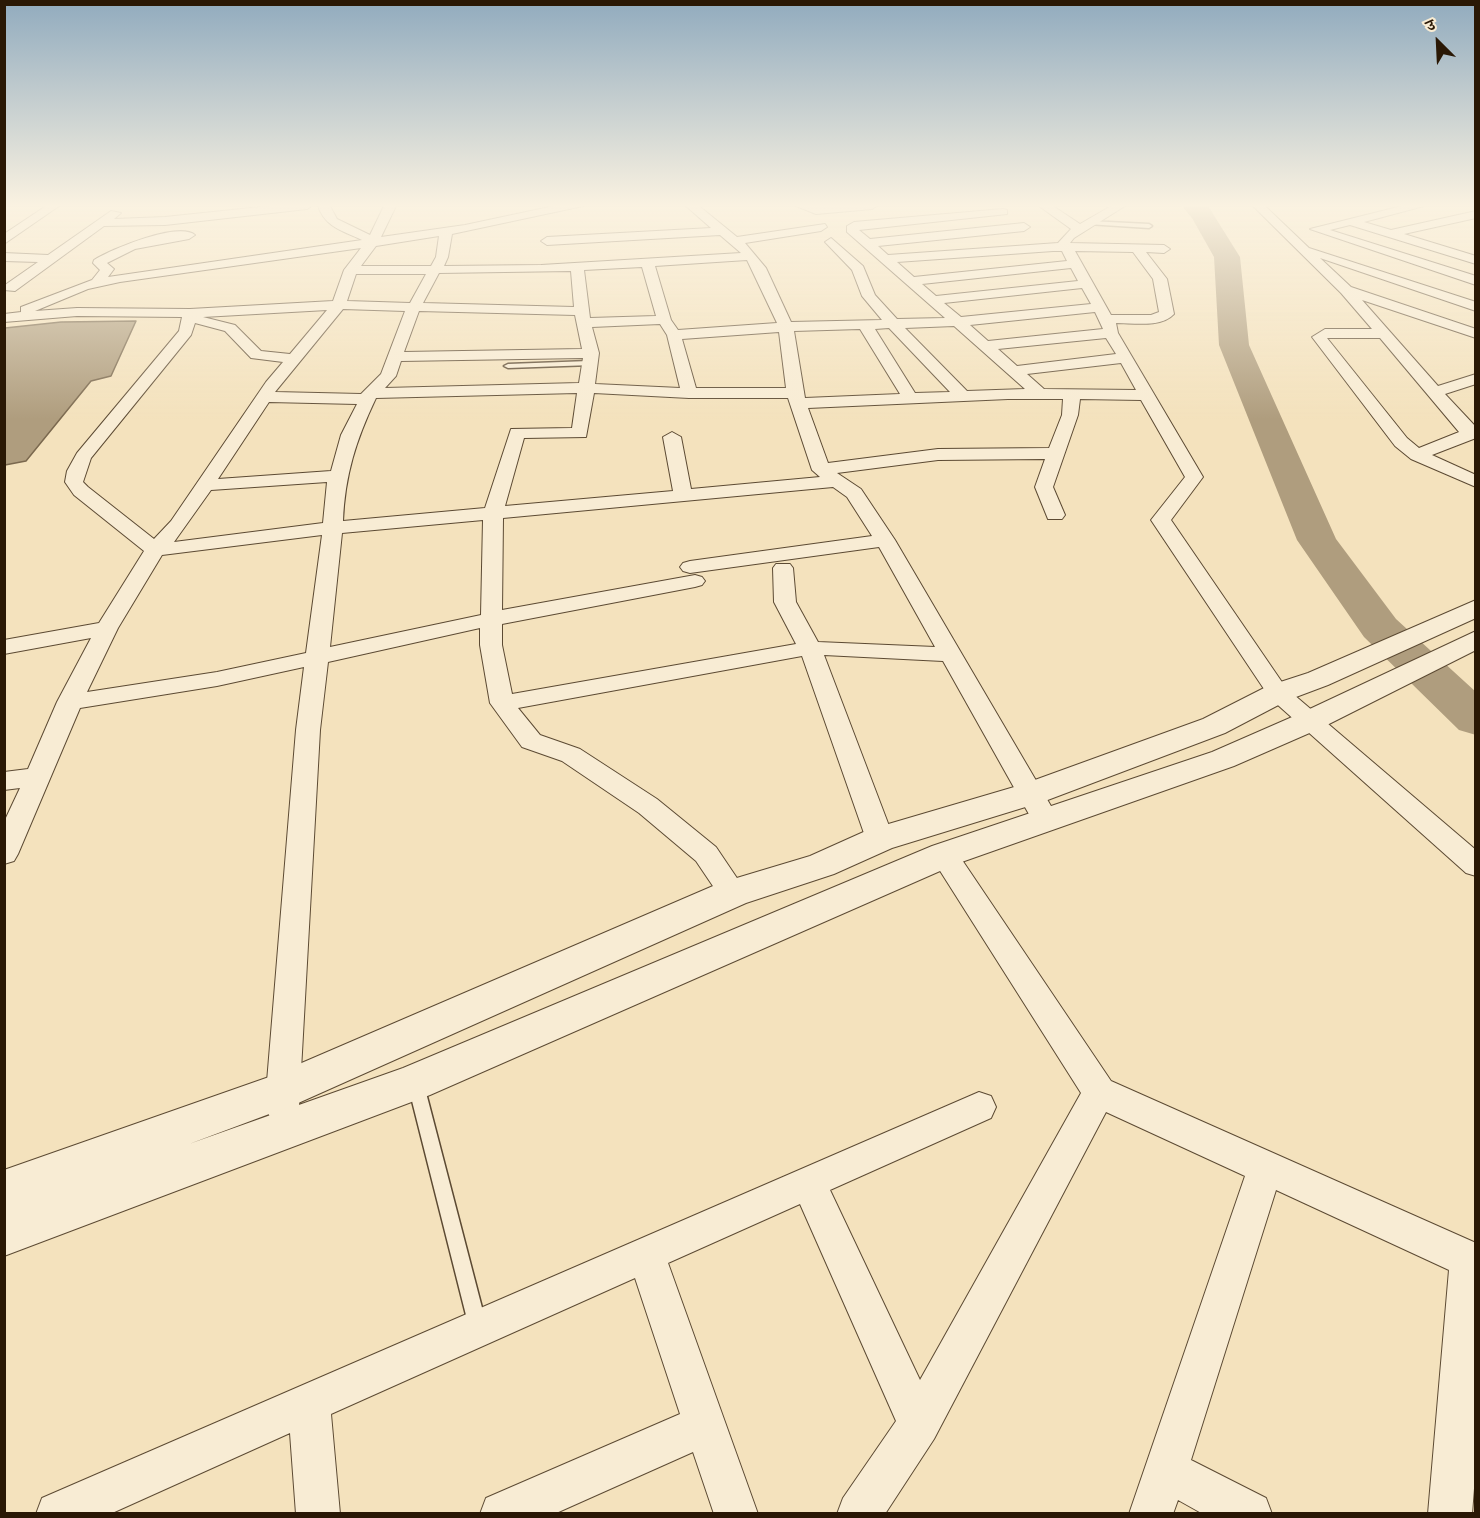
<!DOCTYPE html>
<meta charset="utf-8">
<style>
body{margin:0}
#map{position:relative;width:1480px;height:1518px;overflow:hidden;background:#f4e2bd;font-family:"IM FELL DW Pica","Noto Serif Devanagari",serif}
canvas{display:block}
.frame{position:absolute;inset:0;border:6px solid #2a1805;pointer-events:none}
.north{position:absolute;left:1408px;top:12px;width:60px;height:60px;-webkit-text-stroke:4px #f8ecd4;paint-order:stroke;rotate:336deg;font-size:16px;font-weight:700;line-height:24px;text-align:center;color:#2a1805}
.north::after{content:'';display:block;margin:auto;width:21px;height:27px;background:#2a1805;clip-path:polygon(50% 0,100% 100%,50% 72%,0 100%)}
</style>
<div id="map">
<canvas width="1480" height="1518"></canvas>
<div class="frame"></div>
<div class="north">उ</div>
</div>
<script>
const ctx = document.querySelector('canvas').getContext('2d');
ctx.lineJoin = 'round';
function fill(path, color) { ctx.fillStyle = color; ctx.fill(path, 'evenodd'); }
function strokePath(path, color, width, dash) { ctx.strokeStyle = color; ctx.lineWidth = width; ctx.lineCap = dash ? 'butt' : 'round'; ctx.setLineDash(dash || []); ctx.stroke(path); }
const water = new Path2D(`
 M136 321 111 376 91 381 26 461 5 465V328L61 322Z`);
fill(water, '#af9d7e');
strokePath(water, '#7a684e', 1.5);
fill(new Path2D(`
 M1182 206H1207L1210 209 1240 257 1249 345 1336 539 1396 619 1476 692V735L1459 730 1364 637 1297 540 1219 345 1214 257 1192 218Z`), '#af9d7e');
const service = new Path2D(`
 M1089 221 1149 224 1152 226 1149 228 1087 224Z
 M589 361H592V365L508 368 504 366 508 364Z
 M416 1078 422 1080 424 1085 487 1327 485 1334 478 1336 471 1334 469 1327 408 1085 410 1080Z`);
const minor = new Path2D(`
 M46 206H59L4 244V234Z
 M270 206H312L307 209 165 225 104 226 15 291 4 290 5 285 38 262 4 261V253L48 255 111 211 121 213 114 219 165 217Z
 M318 206H330L337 219 370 235 384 206H396L381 237 465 225 554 206H583L452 234 448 257 444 266 541 265 741 253 720 235 547 245 541 241 547 237 711 228 686 206H699L737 237 825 224 827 227 821 231 745 243 766 268 791 322 882 320 862 296 852 270 825 242 831 238 863 266 875 295 897 319 945 318 847 232V226L854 222 1003 209 1007 210V214L859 230 870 239 1024 223 1030 227 1024 231 878 246 888 255 1058 243 1071 229 1039 206H1053L1080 224 1111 206H1125L1074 238 1070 243 1164 245 1170 249 1164 253 1146 252 1167 279 1174 314C1161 328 1134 323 1116 323L1118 333 1203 477 1171 520 1286 688 1476 850V876L1466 873 1270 698 1151 520 1185 477 1141 400 1080 399 1078 415 1053 487 1065 515 1062 519H1048L1035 487 1045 459 938 460 837 473 861 489 895 540 1058 818 1055 825 1045 828 1035 825 943 661 824 655 894 839 890 846 880 849 870 846 866 839 802 656 518 708 540 735 580 749 657 799 716 847 747 893 743 901 733 904 723 901 696 861 639 813 562 761 522 747 490 703 480 645V628L328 662 320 730 299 1106 294 1117 282 1121 270 1117 265 1106 296 730 304 667 217 686 80 708 18 854 14 861 4 864V822L20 788 4 790V772L28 769 57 702 91 638 4 654V640L99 623 144 551 74 495 65 482 67 471 77 453 179 331 182 317 77 316 4 322V314L21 312V307L92 280 100 270 93 263 94 260C111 249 179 221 195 235L189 239 135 249 107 263 114 269 108 277 362 240C343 231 325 227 318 206ZM439 236 436 257 431 266H361L376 246ZM361 248 344 270 333 301 190 309 77 308 35 311 88 289 120 282ZM1053 251H1062L1067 261 914 277 897 262ZM1075 251 1133 252 1153 279 1159 312 1151 315H1111ZM747 260 777 323 678 330 671 320 655 266ZM642 267 656 316 590 318 584 270ZM1071 268 1078 281 936 296 922 284ZM571 271 574 307 423 303 439 273ZM356 274H426L410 303 347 301ZM1082 288 1091 304 961 317 944 303ZM343 309 405 311 381 374 361 394 275 392ZM327 310 290 354 261 351 235 325 203 317ZM419 311 575 315 582 349 404 352ZM1095 312 1103 329 988 341 970 325ZM195 323 225 331 251 358 283 362 266 382 171 521 154 539 88 487 83 482 91 458 191 335ZM660 324 667 335 680 388 595 384 599 353 592 327ZM954 326 1025 389 967 391 905 328ZM889 328 950 392 915 393 875 329ZM860 329 900 394 805 398 794 331ZM779 332 786 388H696L682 339ZM1106 338 1116 354 1017 366 998 349ZM583 358 579 383 385 388 396 376 401 361ZM1121 363 1136 390 1044 389 1027 374ZM577 393 572 428 511 429 485 508 343 521C345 475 356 440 376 398ZM594 393 689 398H788L812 470 820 477 691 489 681 437 672 432 663 437 673 491 505 506 524 438 586 437ZM1008 399H1063L1062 415 1049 448 938 449 828 463 808 408ZM269 402 357 404 341 435 331 471 218 479ZM327 482 323 523 174 542 211 490ZM833 487 847 497 872 536 690 561 683 563 680 567 683 571 690 573 879 547 935 647 818 642 796 602 793 568 790 564H776L773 568 774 602 796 644 512 694 502 645V624L695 587 702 585 705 581 702 577 695 575 502 610 503 518ZM483 520 481 615 330 647 342 533ZM322 535 306 653 217 672 87 692 118 628 162 555Z
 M796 206H877L872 209 816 214Z
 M1253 206H1265L1309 248 1476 302V311L1320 258 1351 287 1476 329V338L1362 300 1438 386 1476 374V384L1445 394 1476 427V438L1432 455 1476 475V487L1411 459 1395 446 1312 337 1325 329H1372L1341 293ZM1327 338H1380L1459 432 1419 448 1407 438Z
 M1402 206H1424L1364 222 1391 230 1476 211V218L1404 234 1476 256V264L1350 225 1330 230 1476 276V285L1310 229Z
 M944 845 954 848 1111 1081 1476 1243V1463L1472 1514H1428L1449 1270 1276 1190 1191 1460 1266 1498 1272 1514H1203L1178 1500 1173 1514H1129L1245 1176 1106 1112 934 1439 885 1514H837L843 1498 896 1421 800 1204 668 1263 758 1514H714L693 1452 554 1514H480L486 1498 680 1414 635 1278 331 1414 340 1514H296L290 1433 110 1514H36L42 1498 979 1092 991 1096 996 1107 991 1118 830 1190 920 1380 1081 1093 930 855 934 848Z`);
const tertiary = new Path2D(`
 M1476 600V618L1328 685 1288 700 1225 733 1045 801 892 848 834 874 746 903 296 1104 189 1144 403 1068 932 846 1212 752 1299 714 1476 631V650L1321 728 1234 766 956 864 430 1095 4 1256V1170L269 1077 720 883 810 856 868 830 1021 785 1203 719 1268 686 1308 673Z`);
strokePath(service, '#5c4a33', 3);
strokePath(minor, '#5c4a33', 2);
strokePath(tertiary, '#5c4a33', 2);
fill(service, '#f8ecd4');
fill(minor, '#f8ecd4');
fill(tertiary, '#f8ecd4');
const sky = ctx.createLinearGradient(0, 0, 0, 419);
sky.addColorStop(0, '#91abbe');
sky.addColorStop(0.49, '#faf2e1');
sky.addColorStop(1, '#faf2e100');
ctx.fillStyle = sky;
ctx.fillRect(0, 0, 1480, 419);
</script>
